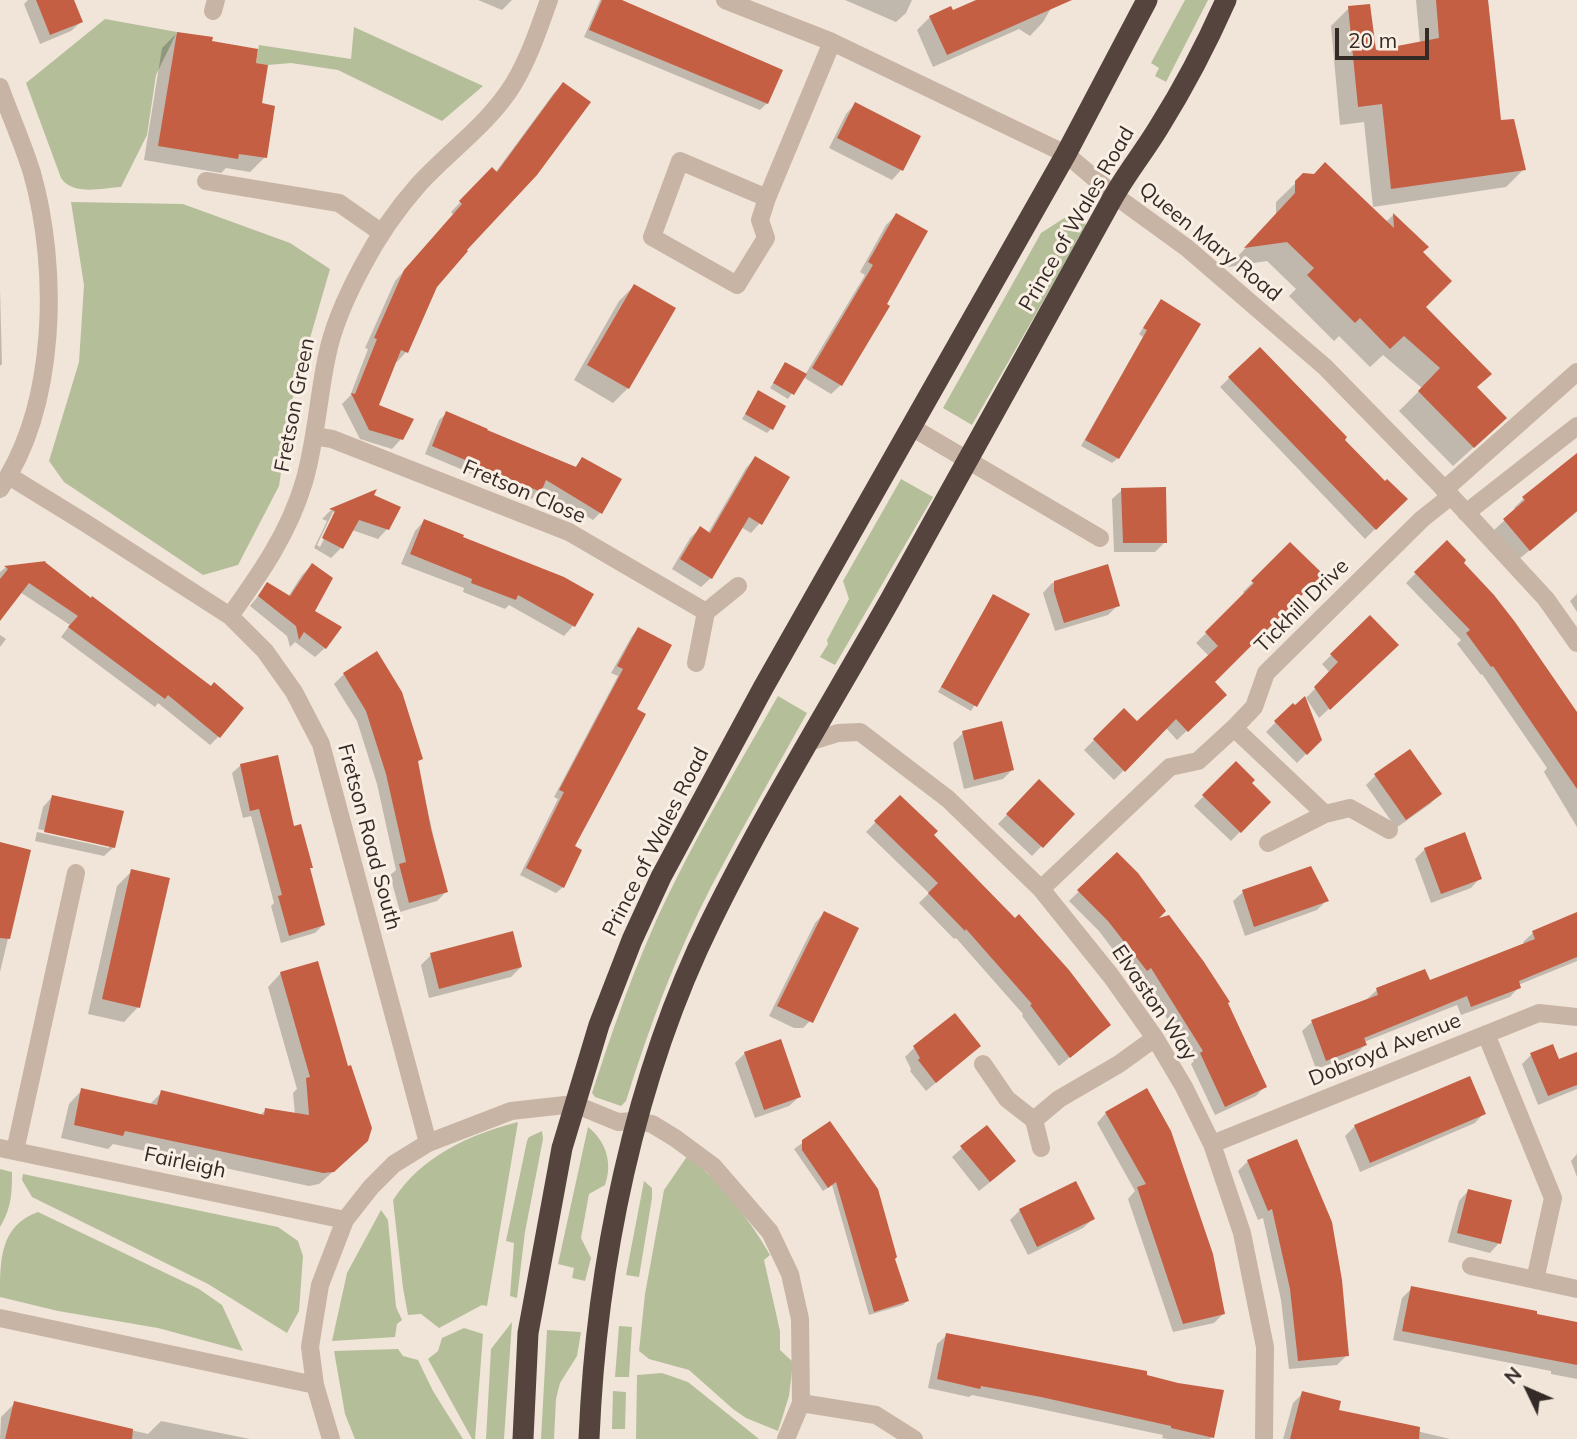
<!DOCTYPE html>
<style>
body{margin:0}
#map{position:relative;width:1577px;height:1439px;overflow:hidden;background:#f1e5d9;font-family:Mulish,sans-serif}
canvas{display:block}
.north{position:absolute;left:1493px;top:1355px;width:70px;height:70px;-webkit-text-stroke:5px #f9efe5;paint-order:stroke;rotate:314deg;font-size:19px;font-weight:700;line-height:28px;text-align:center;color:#342a26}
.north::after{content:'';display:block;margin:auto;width:24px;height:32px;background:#342a26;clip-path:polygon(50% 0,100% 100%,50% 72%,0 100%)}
.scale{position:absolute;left:1335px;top:28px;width:94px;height:32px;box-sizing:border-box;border:4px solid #342a26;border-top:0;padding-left:9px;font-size:21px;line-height:24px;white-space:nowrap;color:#342a26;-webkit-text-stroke:5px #f9efe5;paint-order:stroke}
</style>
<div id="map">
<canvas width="1577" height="1439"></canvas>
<div class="north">N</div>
<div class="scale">20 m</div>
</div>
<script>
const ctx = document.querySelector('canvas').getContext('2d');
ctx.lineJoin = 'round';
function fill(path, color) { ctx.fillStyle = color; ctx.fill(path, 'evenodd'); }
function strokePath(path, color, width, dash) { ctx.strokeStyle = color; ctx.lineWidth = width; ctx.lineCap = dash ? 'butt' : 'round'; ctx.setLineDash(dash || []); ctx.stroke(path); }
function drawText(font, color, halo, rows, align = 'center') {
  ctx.font = font + ' Mulish,sans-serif'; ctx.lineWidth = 6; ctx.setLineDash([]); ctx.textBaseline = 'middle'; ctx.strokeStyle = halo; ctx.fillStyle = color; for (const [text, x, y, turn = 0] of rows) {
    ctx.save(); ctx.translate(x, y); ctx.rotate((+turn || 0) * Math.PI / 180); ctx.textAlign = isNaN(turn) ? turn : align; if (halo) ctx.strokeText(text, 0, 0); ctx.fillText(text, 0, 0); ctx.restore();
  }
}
fill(new Path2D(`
 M1185 0H1208L1166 82 1155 76 1159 68 1151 63Z
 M105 19 177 32 156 75 147 135 121 187C102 188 73 196 61 178L26 83Z
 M354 27 483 86 442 121 338 70 291 63 268 65 256 63 259 45 351 59Z
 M71 202 183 204 290 243 330 269 291 404 279 486 238 565 203 575 64 482 49 461 79 362 84 285Z
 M1076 214 1085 221 1086 227 972 425 943 408 1041 233 1069 215Z
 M901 479 933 497 835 665 820 657 828 644 827 640 849 599 843 581Z
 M778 696 807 713C775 771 742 828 711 887 676 955 649 1027 626 1101L621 1106 595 1097 592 1093C609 1041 627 988 649 937 685 854 733 775 778 696Z
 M518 1122 487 1306 482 1305 439 1328 421 1314 408 1315 403 1288 393 1200C422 1156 468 1135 518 1122Z
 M588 1127C606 1141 613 1163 605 1185L589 1194 581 1238 591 1258 585 1281 572 1278 574 1268 558 1264Z
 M542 1131 543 1139 525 1232 517 1298 510 1296 514 1243 506 1241 527 1141 529 1137Z
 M688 1155C721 1185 748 1216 770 1255L764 1260 780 1331V1350L793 1362 789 1396 778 1431 746 1418 733 1409 689 1370 649 1359 639 1351 645 1294 664 1190Z
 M0 1169 12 1172V1174C12 1195 11 1209 0 1227Z
 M23 1174 278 1227 298 1241 303 1256 299 1311 287 1333 208 1284 32 1197 22 1180Z
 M644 1181 652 1188V1198L639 1277 626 1275Z
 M381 1210 388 1220 396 1307 402 1320 397 1324 395 1337 332 1341 347 1273Z
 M38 1212 199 1289 222 1305 243 1351 158 1328 58 1311 0 1297C0 1259 0 1226 38 1212Z
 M512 1322 504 1439H486L491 1349Z
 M619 1326 632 1327 629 1377H615Z
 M464 1328 483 1334 475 1439H472L428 1359 438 1351 442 1338Z
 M547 1330 581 1332 577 1356 560 1383 556 1399 554 1439H541Z
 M398 1349 403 1356 418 1360 433 1391 463 1439H355L345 1414 334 1351Z
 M662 1373 688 1382 759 1439H636L637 1375Z
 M613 1391 626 1392 625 1429H612Z`), '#b4bf9a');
fill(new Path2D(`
 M28 0H73L81 22 71 31 40 44 24 4Z
 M478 0H512L502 10Z
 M600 0H616L767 103 760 110 584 37Z
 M845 0H912L906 13 896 22Z
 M980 0H1056L1043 22 1030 36 1019 29 933 67 917 30 930 17 952 13Z
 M1416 0H1488L1499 122 1524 169 1506 187 1373 207 1364 122 1340 125 1331 26 1349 8 1374 52 1420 43Z
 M177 33 210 42 254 65 265 157 250 172 226 168 221 173 144 160 162 48Z
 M563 84 464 250 435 286 406 352 397 362 395 361 377 405 401 439 392 449 360 439 342 404 350 396 368 349 365 348 395 281 454 215 451 212 492 169 495 173 554 93Z
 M855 104 901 170 892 180 829 148 846 114Z
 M1304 175 1386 222 1393 215 1427 247 1421 253 1424 307 1475 388 1485 437 1453 466 1399 411 1422 388 1383 355 1370 367 1339 336 1334 341 1289 296 1296 289 1267 261 1228 267 1276 215V202Z
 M896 215 841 385 831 394 803 377 788 399 770 388 786 364 805 375 865 275 860 272 886 225Z
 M634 286 673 309 628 388 613 403 574 380 619 301Z
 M0 289 2 364 0 366Z
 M1161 302 1118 458 1112 463 1081 446 1143 337 1139 334Z
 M1259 349 1342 440 1385 484 1405 499 1365 539 1220 387Z
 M758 393 771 429 767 433 742 419Z
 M447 413 575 467 583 459 601 512 593 520 539 489 532 499 425 454 439 420Z
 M1577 455V512L1519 559 1494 530 1516 510 1514 508 1524 498Z
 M755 458 760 523 751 533 741 527 711 578 701 587 672 569 690 538 700 528 708 533 746 468Z
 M1122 490 1165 542 1155 552H1114L1112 499Z
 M373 492 371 495 387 529 378 539 352 530 341 548 331 558 314 548 327 521 322 519 330 511ZM333 512H337L320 547 317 545Z
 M424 521 460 538 573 626 564 636 509 605 505 609 463 592 464 588 401 564 415 531Z
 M1447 542 1577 715V827L1544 772 1547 768 1482 674 1481 675 1457 644 1461 640 1406 583Z
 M1290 545 1213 682 1215 704 1177 740 1166 728 1114 780 1084 750 1124 710 1137 723 1209 656 1196 643 1246 594 1243 592Z
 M43 563 219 736 210 745 158 703 155 707 61 637 70 625 20 592 0 618V572L5 568Z
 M312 565 313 611 325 648 315 657 295 642 290 647 287 636 250 606 267 585 288 597 302 575Z
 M1106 566 1118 605 1108 615 1055 631 1043 593 1052 583Z
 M1577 594V612L1570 601Z
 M994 596 1028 615 971 711 938 692Z
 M1370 618 1387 655 1319 718 1306 698 1330 673 1322 664Z
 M638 629 635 710 573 847 563 887 556 893 520 875 558 799 554 797 618 676 611 673 632 636Z
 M0 635 6 639 0 647Z
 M376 654 421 758 417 763 446 892 437 901 400 912 390 875 396 870 377 784 357 721 334 684 344 674Z
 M1293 705 1320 740 1297 763 1266 732Z
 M963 733 1012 770 1003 779 964 789 953 743Z
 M1236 763 1249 783 1269 802 1231 841 1194 806Z
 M241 765 293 828 311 867 309 870 323 925 315 933 281 943 271 906 274 903 251 816 243 818 232 773Z
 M1376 775 1440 794 1430 804 1396 828 1366 785Z
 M1039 782 1073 814 1032 856 998 824Z
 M52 797 114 847 104 856 35 841 37 832 109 848V844L38 829 43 807Z
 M900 797 932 835 1109 1025 1059 1066 1022 1016 1023 1014 956 938 954 939 919 903 929 893 866 832Z
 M0 844 29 851 0 972Z
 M1425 849 1480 878 1471 888 1431 903 1415 859Z
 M1117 854 1153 922 1226 1003 1265 1086 1256 1096 1215 1115 1191 1064 1194 1061 1140 976 1136 980 1099 931 1069 901Z
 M1310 868 1327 900 1317 910 1245 936 1233 901 1243 892Z
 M132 871 138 1007 124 1022 88 1014 117 886Z
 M824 913 813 1018 803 1028H794L769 1016 815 923Z
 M1577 930V961L1518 985 1519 987 1510 997 1461 1015 1457 1005 1364 1042 1365 1045 1355 1055 1316 1069 1302 1031 1312 1022 1367 999 1377 990 1429 982 1525 945 1523 942 1533 933Z
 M431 955 521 967 511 977 429 998 421 965Z
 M281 973 353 1154 319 1184 309 1186 113 1144 108 1149 61 1138 69 1104 82 1090 149 1105 162 1092 260 1115 266 1110 295 1115 293 1093 297 1089 268 987Z
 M979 1046 926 1091 910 1071 911 1069 905 1057 915 1047Z
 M745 1053 799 1097 789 1106 755 1118 735 1063Z
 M1577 1054V1089L1538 1105 1522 1064 1531 1055 1558 1061Z
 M1106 1113 1223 1314 1214 1323 1173 1332 1128 1199 1135 1191 1097 1123Z
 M1484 1113 1475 1123 1360 1172 1345 1136 1355 1126Z
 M830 1123 907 1301 903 1305 869 1315 832 1185 823 1191 794 1149Z
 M962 1148 1005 1170 979 1191 952 1157Z
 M1577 1154V1177L1571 1161Z
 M1248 1161 1347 1355 1337 1365 1289 1369 1281 1300 1263 1218 1258 1220 1238 1171Z
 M1468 1191 1499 1243 1490 1253 1448 1242 1459 1201Z
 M1020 1210 1093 1219 1083 1228 1028 1255 1010 1220Z
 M1412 1288 1577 1324V1379L1551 1374V1371L1393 1340 1402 1298Z
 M947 1335 1145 1376 1212 1437 1210 1439H1167L1162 1438 1163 1435 1031 1407 972 1395 969 1397 928 1388 937 1344Z
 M1303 1393 1337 1412 1450 1439H1283L1293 1403Z
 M15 1403 148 1434 161 1421 250 1439H0L1 1417Z`), '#0003');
fill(new Path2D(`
 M36 0H74L83 22 50 35Z
 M602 0H622L783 70 768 104 589 30Z
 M976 0H1072L947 55 929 16 951 6 953 10Z
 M1436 0H1488L1501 120 1514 119 1526 170 1391 189 1382 104 1358 107 1348 6 1370 4 1376 50 1439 38Z
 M177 32 213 37 212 41 258 49 256 63 268 65 262 103 275 106 267 158 239 154 238 159 158 146Z
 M563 82 591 102 537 175 467 250 468 251 437 287 408 353 401 350 379 405 414 419 403 440 369 430 351 393 355 394 377 339 374 338 404 270 462 204 459 201 492 167 497 172Z
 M855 102 921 136 903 171 837 138Z
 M1325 162 1394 228 1393 213 1429 247 1423 252 1452 281 1426 307 1492 374 1477 387 1507 418 1474 448 1418 391 1440 368 1404 336 1390 349 1360 318 1355 323 1307 275 1314 268 1287 242 1244 248 1295 193V181L1303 173 1314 174Z
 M896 213 928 231 887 304 890 306 842 386 812 368 873 265 868 262Z
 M634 284 676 308 629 389 587 365Z
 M1161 299 1201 324 1119 459 1085 440 1147 330 1143 328Z
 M1260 347 1347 437 1345 440 1385 481 1387 479 1408 499 1376 530 1228 377Z
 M785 362 807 374 794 395 773 383Z
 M758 390 786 406 773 430 745 414Z
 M446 411 488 429 487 430 576 467 582 457 622 479 602 514 546 480 541 492 432 446Z
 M1577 453V511L1530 551 1503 519 1525 500 1522 497Z
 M755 456 790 477 762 525 749 517 712 579 680 559 700 526 710 533Z
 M1166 487 1167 543H1123L1121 488Z
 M377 489 374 495 401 507 389 530 359 520 343 549 322 538 335 511 329 509Z
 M424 519 464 535 463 537 564 577 594 594 575 627 518 595 516 600 471 583 472 579 410 554Z
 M1447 540 1466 560 1464 563 1494 595 1515 622 1577 712V789L1493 666 1491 667 1466 633 1470 630 1414 572Z
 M1290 542 1323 574 1215 682 1227 695 1188 732 1176 719 1125 772 1093 739 1124 708 1137 721 1218 646 1205 632 1254 583 1251 581Z
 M46 561 45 562 91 598 92 596 211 686 214 682 244 708 220 738 168 695 165 699 68 627 78 616 29 583 0 621V579L8 569 4 566Z
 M312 563 333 578 315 611 342 627 326 649 304 632 299 640 296 626 258 596 267 582 290 596Z
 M1108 564 1120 606 1064 623 1054 591V581Z
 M993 594 1030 614 977 707 941 687Z
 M1370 615 1399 645 1330 710 1314 687 1338 662 1330 654Z
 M638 627 672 645 637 709 646 714 575 846 582 850 564 888 526 868 564 792 559 790 623 669 617 666Z
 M377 651 402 692 423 759 418 761 431 829 448 892 409 903 399 864 406 862 386 774 366 711 343 673Z
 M1305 696 1322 740 1307 755 1274 721 1293 703 1295 705Z
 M1002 721 1014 770 974 780 962 731Z
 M1410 749 1442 794 1406 820 1374 774Z
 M278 755 294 826 301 824 313 868H310L325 925 289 936 278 896 282 895 259 809 250 811 240 764Z
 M1236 761 1255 780 1252 783 1271 802 1241 833 1202 795Z
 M1039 779 1075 814 1043 848 1006 814Z
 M52 795 124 811 115 848 44 832Z
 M900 795 938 831 934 835 1015 918 1019 914 1069 970 1111 1025 1070 1058 1030 1005 1032 1004 966 929 965 931 928 893 938 883 874 821Z
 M1465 832 1482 879 1441 894 1424 848Z
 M0 842 31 850 10 939 0 938Z
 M1117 852 1138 873 1166 911 1159 918 1169 915 1204 962 1230 1002 1228 1003 1267 1087 1225 1107 1200 1053 1203 1051 1151 968 1147 971 1108 921 1077 890Z
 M1311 866 1329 901 1254 927 1242 890Z
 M131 869 170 878 140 1008 102 999Z
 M824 911 859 928 813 1023 777 1006Z
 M1577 912V957L1519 981 1521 988 1471 1007 1467 996 1364 1038 1367 1045 1326 1061 1311 1020 1378 995 1376 988 1425 969 1430 980 1535 939 1532 931Z
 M513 931 522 967 439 989 430 953Z
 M318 961 348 1066 351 1065 372 1128 368 1141 334 1172 323 1173 125 1131 123 1136 74 1125 81 1088 157 1105 161 1090 264 1115 265 1108 309 1115 306 1078 310 1077 280 972Z
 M955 1013 981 1046 936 1083 918 1060 920 1058 913 1046Z
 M781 1039 801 1097 764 1110 744 1052Z
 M1553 1044 1559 1059 1577 1052V1085L1548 1096 1530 1053Z
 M1470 1076 1486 1114 1370 1163 1354 1125Z
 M1147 1088 1171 1131 1213 1254 1225 1314 1183 1324 1137 1187 1146 1184 1105 1112Z
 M830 1121 878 1189 897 1257 895 1259 909 1301 874 1312 836 1182 828 1188 802 1150V1140Z
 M987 1125 1016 1161 990 1182 960 1146Z
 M1297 1139 1332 1222 1342 1280 1349 1356 1298 1361 1290 1289 1272 1209 1268 1211 1247 1160Z
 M1076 1181 1095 1219 1037 1247 1019 1209Z
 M1468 1189 1512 1200 1501 1244 1457 1233Z
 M1411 1286 1537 1311V1314L1577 1322V1365L1402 1331Z
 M946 1333 1147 1371V1375L1178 1383 1224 1390 1214 1438 1171 1428V1426L1041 1397 981 1386 980 1389 937 1379Z
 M1302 1391 1341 1401 1339 1410 1420 1427 1419 1439H1290Z
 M14 1401 133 1429 132 1439H5Z`), '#c45f44');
strokePath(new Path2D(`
 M725 0 832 42 1066 154 1114 195 1187 248 1325 367 1451 496 1546 599 1577 643
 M213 11 216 0
 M0 87C10 115 23 144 32 173 59 269 57 405 0 489
 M206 181 339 203 382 233
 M767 198 680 161 652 237 737 285 766 238 760 220 767 198 832 42
 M913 428 1100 538
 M314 436 332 439 569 532 706 612
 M9 476 87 524 230 616 265 651 294 692 321 744 428 1143
 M1444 490 1577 372
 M1466 513 1577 426
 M230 616C260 574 289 533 304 482 316 441 318 398 327 356 333 325 347 295 362 267 377 238 397 209 419 184 450 150 490 123 514 83 529 58 539 28 549 0
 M696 663 706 612 738 586
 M1234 728 1325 814
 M809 742 838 733 860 732 948 799 1041 889 1111 976 1155 1038 1184 1087 1212 1144 1242 1233 1265 1347 1264 1439
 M1268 843 1325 814 1350 808 1389 830
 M1041 889 1170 767 1198 761 1234 728 1254 707 1266 673 1422 519 1451 496
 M1486 1034 1553 1198 1535 1280
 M983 1064 1007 1099 1034 1120
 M1212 1144 1539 1013 1577 1017
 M0 1148 345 1220
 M1041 1148 1034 1120 1059 1099 1119 1064 1155 1038
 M15 1151 76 873
 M1471 1266 1577 1289
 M0 1318 315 1385
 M801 1403 876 1415 914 1439
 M331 1439 315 1385 310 1347 320 1285 345 1220 371 1187 394 1164 428 1143 511 1111 574 1104 618 1122 636 1121 652 1124 675 1138 713 1166 770 1232 790 1274 800 1319 801 1403 786 1439`), '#c8b4a5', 18);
strokePath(new Path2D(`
 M523 1439 528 1333 562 1148 599 1025 632 940 661 877 763 688 1066 154 1147 0
 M589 1439C596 1266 634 1077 711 921 765 811 830 706 890 600 965 467 1037 334 1111 201 1125 175 1144 152 1159 127 1184 87 1207 43 1226 0`), '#55443e', 21);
drawText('21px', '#342a26', '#f9efe5', [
 ["Prince of Wales Road",1077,219,-60],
 ["Queen Mary Road",1210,242,39],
 ["Fretson Green",295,405,-79],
 ["Fretson Close",524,492,23],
 ["Tickhill Drive",1302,606,-45],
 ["Fretson Road South",369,837,75],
 ["Prince of Wales Road",656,842,-63],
 ["Elvaston Way",1154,1003,56],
 ["Dobroyd Avenue",1385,1050,-22],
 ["Fairleigh",185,1163,12]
]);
</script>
